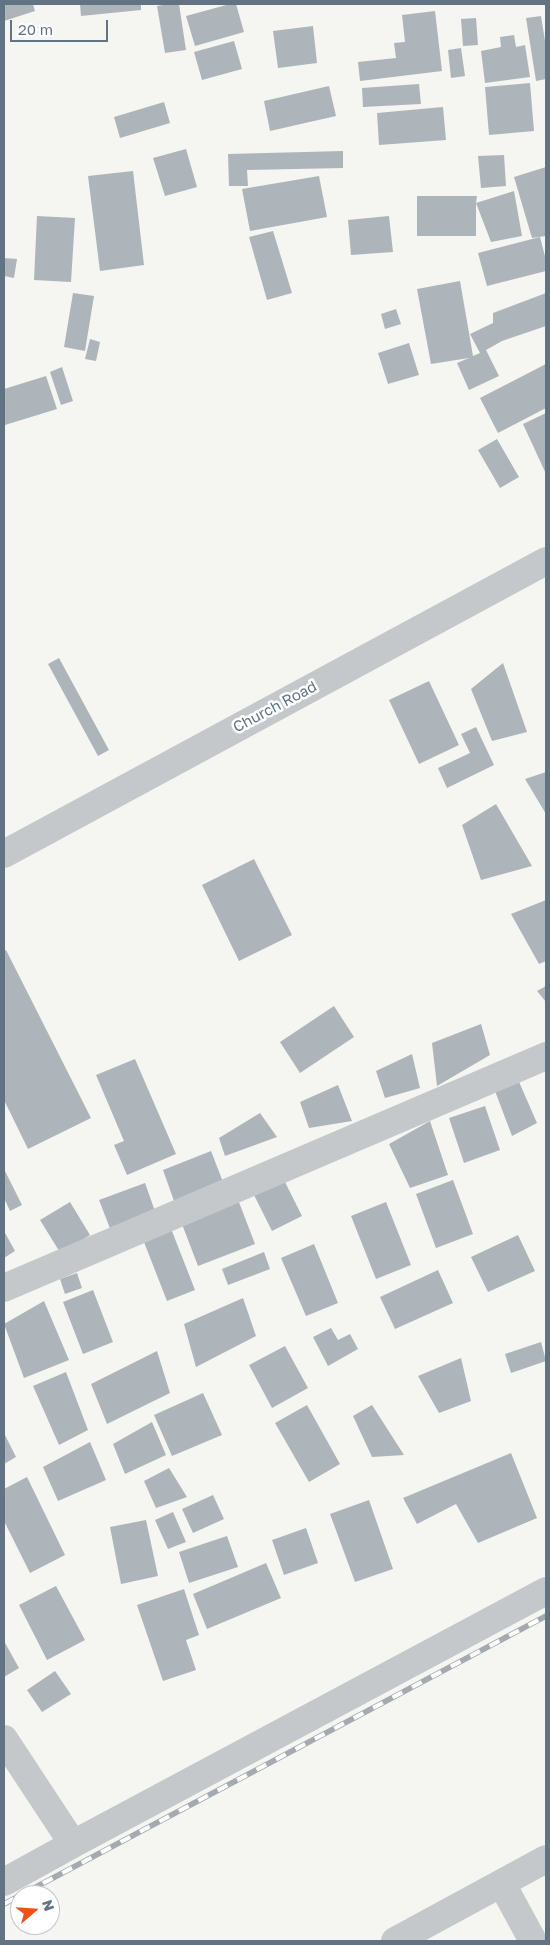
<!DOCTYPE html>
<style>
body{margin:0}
#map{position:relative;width:550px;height:1945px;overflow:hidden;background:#f5f5f1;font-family:"Golos Text",sans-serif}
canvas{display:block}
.frame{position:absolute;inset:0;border:5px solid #627484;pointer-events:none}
.north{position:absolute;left:10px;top:1885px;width:50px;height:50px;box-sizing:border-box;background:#fff;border:1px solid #c0c7ce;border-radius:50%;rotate:71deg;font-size:14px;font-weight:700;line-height:20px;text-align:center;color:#627484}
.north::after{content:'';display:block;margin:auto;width:18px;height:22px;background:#ef4f18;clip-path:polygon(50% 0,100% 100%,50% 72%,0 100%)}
.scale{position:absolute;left:10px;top:20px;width:98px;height:22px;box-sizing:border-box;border:2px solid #627484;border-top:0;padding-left:6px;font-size:15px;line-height:18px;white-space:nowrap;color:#627484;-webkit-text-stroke:4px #fff;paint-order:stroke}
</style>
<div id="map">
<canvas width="550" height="1945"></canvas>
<div class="frame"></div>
<div class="north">N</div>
<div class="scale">20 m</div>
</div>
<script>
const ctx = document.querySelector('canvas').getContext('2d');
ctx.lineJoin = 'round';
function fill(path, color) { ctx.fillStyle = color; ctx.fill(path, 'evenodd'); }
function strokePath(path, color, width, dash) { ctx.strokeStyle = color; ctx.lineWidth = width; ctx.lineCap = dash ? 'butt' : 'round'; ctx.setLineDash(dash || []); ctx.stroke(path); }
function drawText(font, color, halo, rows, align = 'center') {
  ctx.font = font + ' "Golos Text",sans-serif'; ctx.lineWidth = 5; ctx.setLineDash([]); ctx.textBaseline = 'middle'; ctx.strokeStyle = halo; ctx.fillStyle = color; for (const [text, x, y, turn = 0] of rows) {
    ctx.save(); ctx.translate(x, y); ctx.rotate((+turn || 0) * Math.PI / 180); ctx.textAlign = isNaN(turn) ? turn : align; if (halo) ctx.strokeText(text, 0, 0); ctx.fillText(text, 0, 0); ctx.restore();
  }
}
fill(new Path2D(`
 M4 4H33L35 11 4 21Z
 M80 4H141V10L81 16Z
 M169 4H179L186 50 165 53 157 6Z
 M230 4H236L244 32 195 46 186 16Z
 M435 11 442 71 360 81 358 62 396 58 394 43 405 42 402 15Z
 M541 16 546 47V79L536 81 526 18Z
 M476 18 478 45 463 46 461 19Z
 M313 26 317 63 278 68 273 31Z
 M514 35 516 47 525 45 530 77 485 83 481 51 501 47 500 37Z
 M234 41 242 69 202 80 194 52Z
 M461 48 465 76 451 78 448 50Z
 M530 83 534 131 489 135 485 87Z
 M419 84 421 104 363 107 362 88Z
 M329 86 336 116 270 131 264 101Z
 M164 102 170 123 120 138 114 117Z
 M443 107 446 140 379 145 377 113Z
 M186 149 197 187 165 196 153 158Z
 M343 151V168L247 170 248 186H229L228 154Z
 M504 155 506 186 481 188 478 156Z
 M546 167V236L532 238 514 177Z
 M133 171 144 265 100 271 88 176Z
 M319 176 327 217 250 231 242 189Z
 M514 191 522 236 491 242 476 203Z
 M417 196H477L476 203V236H417Z
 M37 216 75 218 71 282 34 280Z
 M389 216 393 252 351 255 348 220Z
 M273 231 292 293 267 300 249 237Z
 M540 237 546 260V271L487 286 478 253Z
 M4 258 17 259 14 278 4 276Z
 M460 281 473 356 480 353 470 334 493 323V313L546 293V326L502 341 486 350 499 376 469 390 457 363 469 358 431 364 417 289Z
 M73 293 94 296 85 351 64 347Z
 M396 309 401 324 385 329 381 314Z
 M90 339 100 342 96 361 85 359Z
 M409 343 419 375 388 384 378 353Z
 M546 364V408L498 433 480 398Z
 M62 367 73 401 61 405 50 372Z
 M46 376 57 409 5 425 4 389Z
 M546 413V474L523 424Z
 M497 439 519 477 500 488 478 450Z
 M59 658 109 750 98 756 48 664Z
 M503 663 527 732 492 741 471 689Z
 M429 681 459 745 419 764 389 700Z
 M476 727 494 765 447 788 438 768 470 753 461 734Z
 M546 772V814L525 779Z
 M496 804 532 866 481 880 462 825Z
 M254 859 292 935 239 961 202 885Z
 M546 900V961L539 964 511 914Z
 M6 950 91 1118 28 1149 4 1100V951Z
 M546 986V1002L537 991Z
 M334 1006 354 1037 300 1073 280 1042Z
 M481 1024 490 1055 437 1086 432 1043Z
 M412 1054 420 1088 385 1098 376 1071Z
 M135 1059 176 1154 127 1175 114 1145 124 1141 96 1075Z
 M516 1075 537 1123 512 1136 492 1083Z
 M338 1085 352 1121 309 1128 300 1102Z
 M485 1106 500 1150 464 1163 449 1118Z
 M260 1113 277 1137 225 1156 219 1138Z
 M430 1121 448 1175 410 1188 389 1144Z
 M211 1151 223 1182 174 1201 163 1170Z
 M4 1169 22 1205 10 1211 4 1198Z
 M280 1172 302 1216 272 1231 250 1187Z
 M453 1180 473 1234 436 1248 416 1194Z
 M145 1183 156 1214 111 1231 99 1200Z
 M237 1197 255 1244 198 1266 180 1219Z
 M70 1202 90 1235 61 1254 40 1220Z
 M386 1202 411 1265 376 1279 351 1216Z
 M170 1226 195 1290 167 1301 142 1237Z
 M4 1231 15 1251 4 1258Z
 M518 1235 535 1271 488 1292 471 1257Z
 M314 1244 338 1303 306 1316 281 1258Z
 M264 1252 270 1269 228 1285 222 1269Z
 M438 1270 453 1303 395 1329 380 1297Z
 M77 1273 82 1288 65 1294 60 1279Z
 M93 1290 113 1342 83 1354 63 1302Z
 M243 1298 256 1336 196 1367 184 1324Z
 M44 1301 69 1360 24 1378 4 1324Z
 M331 1328 338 1340 350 1334 358 1349 328 1366 313 1337Z
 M541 1342 546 1361 511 1373 505 1354Z
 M285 1346 308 1388 272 1408 249 1365Z
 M157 1351 170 1393 107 1424 91 1384Z
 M461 1358 471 1401 439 1413 418 1376Z
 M66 1372 88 1430 59 1445 33 1386Z
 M203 1393 222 1435 172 1456 154 1415Z
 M307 1405 340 1464 309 1482 275 1423Z
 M372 1405 404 1455 372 1457 353 1416Z
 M152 1422 166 1455 125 1474 113 1444Z
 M4 1433 16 1457 4 1464Z
 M90 1442 106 1480 58 1501 43 1467Z
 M511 1453 537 1518 478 1543 456 1504 417 1524 403 1498Z
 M169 1468 187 1497 156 1508 144 1481Z
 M27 1477 65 1555 30 1573 4 1521V1489Z
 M213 1495 224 1519 193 1533 182 1509Z
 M369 1500 393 1569 355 1582 330 1514Z
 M173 1512 186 1542 168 1549 155 1520Z
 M146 1520 158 1576 121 1584 110 1527Z
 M306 1528 318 1563 284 1575 272 1540Z
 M227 1536 238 1567 189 1583 179 1552Z
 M266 1563 281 1598 207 1629 193 1594Z
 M56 1586 85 1640 47 1660 19 1605Z
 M184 1589 199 1635 186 1640 196 1670 163 1681 137 1605Z
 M4 1641 19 1668 4 1677Z
 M55 1671 71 1694 42 1712 27 1690Z`), '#aeb5ba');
strokePath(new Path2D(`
 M4 854 546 561
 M4 1288 546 1056
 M4 1739 73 1844 4 1882
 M73 1844 546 1591
 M502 1884 533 1941
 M395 1941 546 1859`), '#c4c8cb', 28);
const rail = new Path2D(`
 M4 1904 546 1616`);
strokePath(rail, '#a4aab0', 5.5);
strokePath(rail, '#fff', 4, [11]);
drawText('15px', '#627484', '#fff', [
 ["Church Road",275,707,-28]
]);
</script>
